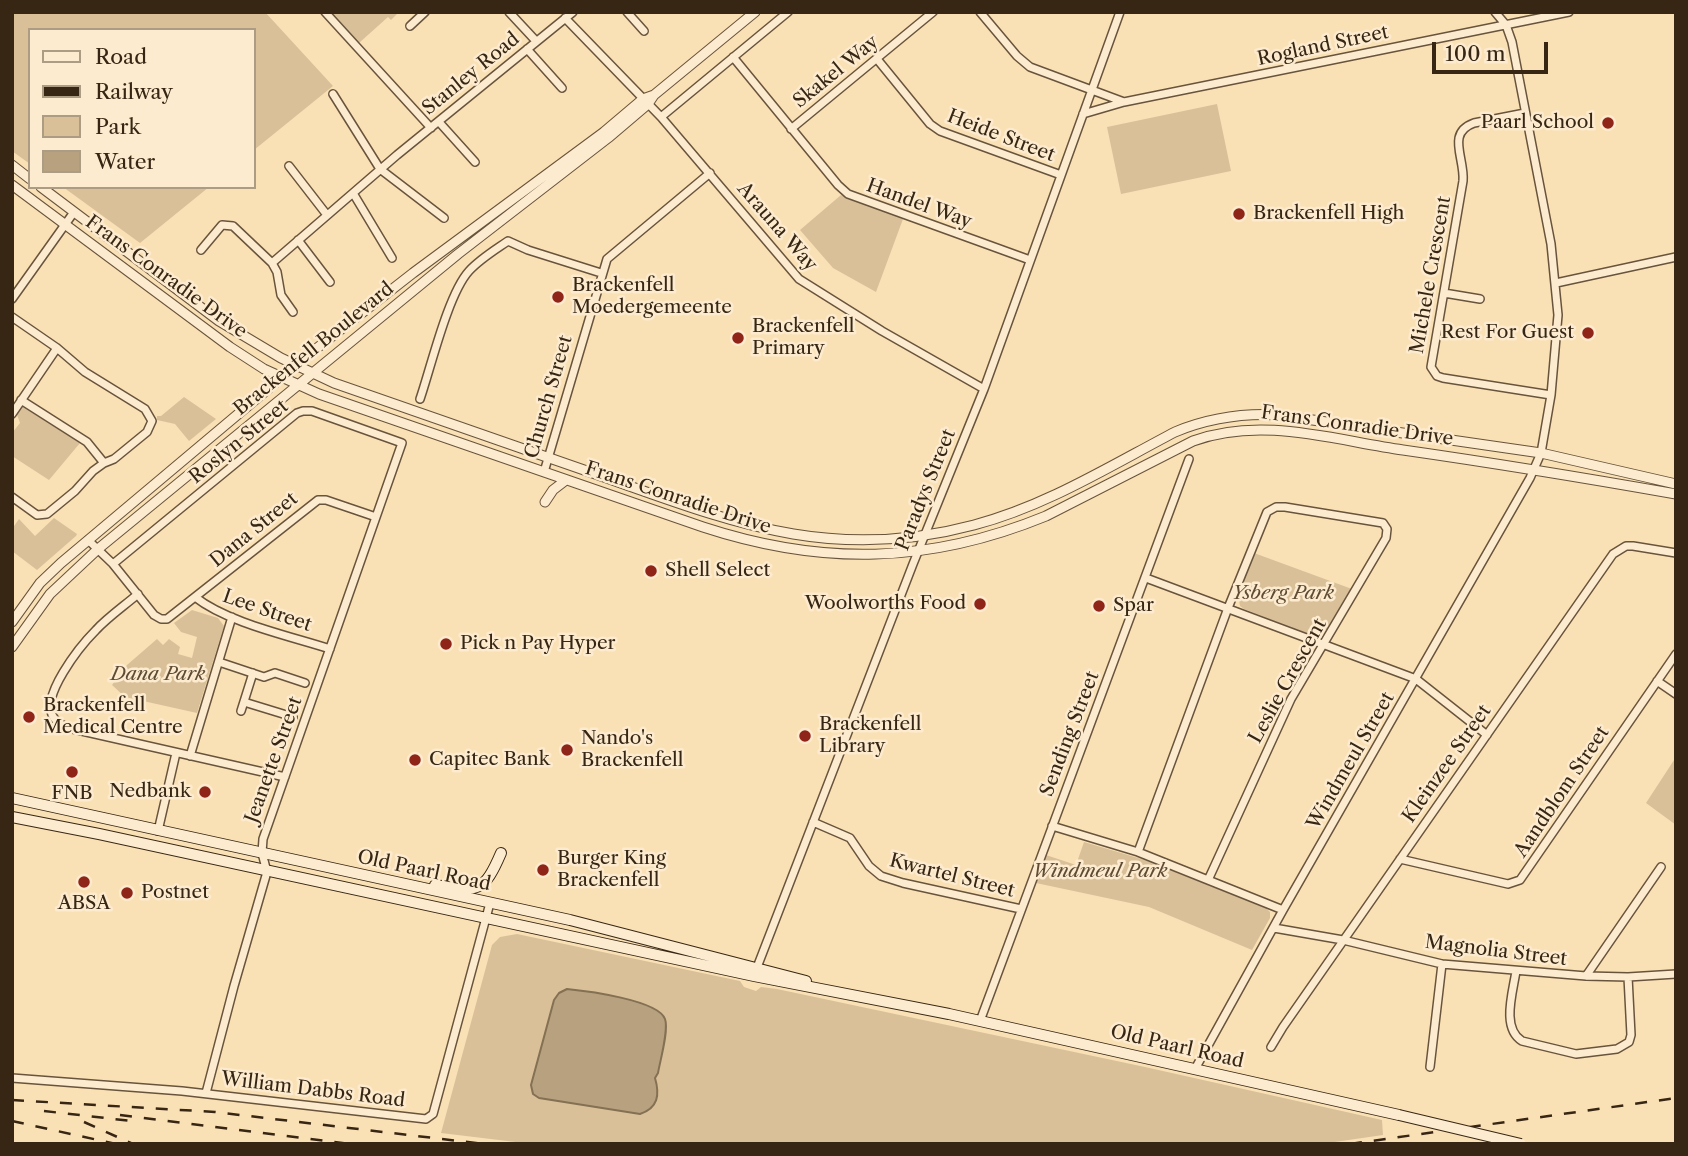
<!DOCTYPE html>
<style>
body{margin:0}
#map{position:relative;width:1688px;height:1156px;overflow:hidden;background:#fae0b5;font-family:"Libre Caslon Text",serif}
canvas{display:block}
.frame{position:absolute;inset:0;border:14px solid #372613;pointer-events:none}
.legend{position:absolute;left:28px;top:28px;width:228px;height:161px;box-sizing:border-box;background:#fcebcf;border:2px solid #ad9c84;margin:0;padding:9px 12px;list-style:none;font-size:21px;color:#372613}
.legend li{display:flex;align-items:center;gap:14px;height:35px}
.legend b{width:35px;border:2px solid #ad9c84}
.scale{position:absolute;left:1432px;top:42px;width:116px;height:32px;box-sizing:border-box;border:4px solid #372613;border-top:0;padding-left:9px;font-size:21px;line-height:24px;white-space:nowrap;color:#372613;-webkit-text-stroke:5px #fcebcf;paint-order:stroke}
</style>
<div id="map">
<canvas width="1688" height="1156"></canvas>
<div class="frame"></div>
<ul class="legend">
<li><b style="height:9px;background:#fcebcf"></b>Road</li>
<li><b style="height:9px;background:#372613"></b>Railway</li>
<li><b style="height:19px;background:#d9c099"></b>Park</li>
<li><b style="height:19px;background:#b8a17e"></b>Water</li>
</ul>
<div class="scale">100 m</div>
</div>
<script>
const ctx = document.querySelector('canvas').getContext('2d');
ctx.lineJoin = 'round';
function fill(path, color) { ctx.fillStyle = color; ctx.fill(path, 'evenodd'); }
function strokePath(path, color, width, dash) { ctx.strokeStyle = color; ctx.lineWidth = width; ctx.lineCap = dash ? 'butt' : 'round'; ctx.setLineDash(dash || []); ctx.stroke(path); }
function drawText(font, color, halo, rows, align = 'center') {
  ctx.font = font + ' "Libre Caslon Text",serif'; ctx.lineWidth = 5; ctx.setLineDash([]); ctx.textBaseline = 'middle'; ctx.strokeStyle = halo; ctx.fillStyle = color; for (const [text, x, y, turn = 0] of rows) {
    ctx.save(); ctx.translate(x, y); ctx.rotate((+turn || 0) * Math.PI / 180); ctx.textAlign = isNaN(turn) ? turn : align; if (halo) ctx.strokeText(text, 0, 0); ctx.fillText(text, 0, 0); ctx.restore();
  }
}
fill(new Path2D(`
 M12 12H265L333 86 254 150V30H30V164L12 151Z
 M331 12H399L391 20 388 17 359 43Z
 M1217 104 1231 171 1121 194 1107 127Z
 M63 187H209L140 243Z
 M841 195 903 219 876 292 833 268 800 230Z
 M184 397 216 419 189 441 175 424 157 420V416H161Z
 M21 406 80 443 49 480 12 456V433L20 423 16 412Z
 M54 518 77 534 76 536 37 570 12 551V529L19 519 35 536Z
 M1254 553 1352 589 1327 633 1316 637 1244 609 1240 606 1238 595Z
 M192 610 218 618 224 626 197 713 125 697 112 685 127 665 157 639 163 645 169 639 180 647 178 654 192 658 197 637 181 632 174 623Z
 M1676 757V825L1646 803Z
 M1084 842 1145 860 1266 908 1270 912V918L1252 950 1149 907 1036 883 1046 855 1076 865Z
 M517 934 740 981 744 987 756 991 761 987 777 989 1145 1067 1382 1120 1383 1135 1321 1144H532L441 1133 492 945 500 937Z`), '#d9c099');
const water = new Path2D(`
 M567 989C587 991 658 1000 665 1019 669 1030 660 1061 658 1073L655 1078C660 1095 658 1108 640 1114L539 1098 533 1094 531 1085 554 1000 559 993Z`);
fill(water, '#b8a17e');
strokePath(water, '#847053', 2);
const minor = new Path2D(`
 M325 12 431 128
 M509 12 536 41
 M627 12 644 31
 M980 12 1017 56 1030 67 1124 102
 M565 18 661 117 799 279 882 331 984 389
 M410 26 425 12
 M527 49 562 88
 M733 57 838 185 848 194 1030 260
 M877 59 930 124 940 131 1061 175
 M333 94 380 169 444 218
 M1525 113 1474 123C1446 133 1465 158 1463 181L1431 367 1437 376 1443 378 1551 395
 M1083 114 1124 102 1569 12
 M661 117 788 12
 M439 122 475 162
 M791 129 933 12
 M289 166 327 215
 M353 193 392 258
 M298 240 330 282
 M201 250 222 225 233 226 272 263 277 272 281 295 293 312
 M272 263 397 155 573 12
 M1556 283 1676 257
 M1444 293 1480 299
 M12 299 74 212
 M12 317 57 348 85 372 145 409 152 421 147 432 114 459 104 463 93 471 75 491 47 514 37 515 12 497
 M420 399C431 367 448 294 469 271 480 259 495 250 508 241L528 250 601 273
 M21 400 87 442 104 463
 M12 414 57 348
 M544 472 607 259 710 173
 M88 540 113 564 154 615 161 619H167L318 500H326L376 517
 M113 564 297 413 303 411H312L402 443 263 839 262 853 267 872 234 986 206 1093
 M1146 578 1416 679 1487 735
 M138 594C124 606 108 617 96 630 81 645 38 698 54 718 58 724 66 727 73 729L285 777
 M195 597C228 623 290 636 330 649
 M219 662 264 677 275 673 305 683
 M1657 681 1676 694
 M244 702 293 717
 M241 711 253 673
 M190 756 232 617
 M813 822 850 838 869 866 881 876 903 883 1021 909
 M1052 826 1138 852 1283 910
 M158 831 176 753
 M1138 852 1228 608 1267 512 1276 507H1285L1383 523 1387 529 1386 538 1291 699 1209 878
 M1400 859 1508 884 1520 880 1676 654
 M1274 928 1343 940 1442 964 1586 976 1628 977 1676 974
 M756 970 913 564 984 389 1120 12
 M1516 971C1513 992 1501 1028 1522 1041L1576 1054 1617 1049 1629 1042 1631 1035 1628 977
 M1586 976 1661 867
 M980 1021 1189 459
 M1271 1047 1283 1027 1613 554 1626 546H1633L1676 553
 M1430 1067 1442 964
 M1195 1069 1283 910 1530 478 1541 453 1551 395 1558 315 1551 244 1512 42 1506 25 1495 12
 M12 1078 182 1091 426 1119 433 1114 490 903`);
const tertiary = new Path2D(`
 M12 165 30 179
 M12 185 230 347 264 369 319 394 703 527C822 566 929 564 1046 516L1193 441C1262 416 1333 440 1403 450 1494 463 1585 478 1676 494
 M41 187 219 321 281 358 334 383C417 412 501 441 584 470 722 518 825 565 974 525 1046 506 1110 466 1175 432 1209 418 1241 413 1278 415L1541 453 1676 484
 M545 502 553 490 566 480
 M12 622 40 583 61 563 312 352 413 273 604 132 643 99 654 95 755 12
 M12 647 50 594 98 549 458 254 608 138 648 104 654 95`);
const secondary = new Path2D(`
 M12 798 570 920 806 981
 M12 817 99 834 754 976 949 1014 1399 1115
 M435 885C477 891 483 895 501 853`);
strokePath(minor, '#68543c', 10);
strokePath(tertiary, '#68543c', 11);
strokePath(secondary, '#372613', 12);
strokePath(minor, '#fcebcf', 7);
strokePath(tertiary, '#fcebcf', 9);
strokePath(secondary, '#fcebcf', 10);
strokePath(new Path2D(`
 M12 1100 215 1112 484 1144
 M44 1111 131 1121
 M120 1115 351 1144
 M12 1121 116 1144
 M84 1122 133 1144
 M1350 1144 1676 1098`), '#372613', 2.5, [12, 12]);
const secondaryBridge = new Path2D(`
 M1399 1115 1521 1144`);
strokePath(secondaryBridge, '#372613', 12, []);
strokePath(secondaryBridge, '#fcebcf', 10);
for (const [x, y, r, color] of [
 [1608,123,7,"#8f2418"],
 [1239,214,7,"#8f2418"],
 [558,297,7,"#8f2418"],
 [1588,333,7,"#8f2418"],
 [738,338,7,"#8f2418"],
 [651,571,7,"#8f2418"],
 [980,604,7,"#8f2418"],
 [1099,606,7,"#8f2418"],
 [446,644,7,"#8f2418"],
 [29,717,7,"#8f2418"],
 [805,736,7,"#8f2418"],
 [567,750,7,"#8f2418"],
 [415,760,7,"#8f2418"],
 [72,772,7,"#8f2418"],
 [205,792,7,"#8f2418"],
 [543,870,7,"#8f2418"],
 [84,882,7,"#8f2418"],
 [127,893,7,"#8f2418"]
]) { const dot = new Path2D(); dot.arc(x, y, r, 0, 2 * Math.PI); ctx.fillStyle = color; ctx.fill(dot); strokePath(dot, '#fcebcf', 2.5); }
drawText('19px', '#372613', '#fcebcf', [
 ["Rogland Street",1323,46,-12],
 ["Skakel Way",836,72,-39],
 ["Stanley Road",471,74,-39],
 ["Heide Street",1001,136,21],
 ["Handel Way",919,204,20],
 ["Arauna Way",777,227,49],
 ["Michele Crescent",1431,275,-80],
 ["Frans Conradie Drive",166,277,36],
 ["Brackenfell Boulevard",314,349,-39],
 ["Church Street",549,397,-74],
 ["Frans Conradie Drive",1357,426,8],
 ["Roslyn Street",239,442,-39],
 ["Paradys Street",926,490,-68],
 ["Frans Conradie Drive",678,498,18],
 ["Dana Street",254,530,-39],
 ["Lee Street",267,611,19],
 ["Leslie Crescent",1288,681,-61],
 ["Sending Street",1070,734,-69],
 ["Jeanette Street",274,760,-70],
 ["Windmeul Street",1351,761,-60],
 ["Kleinzee Street",1447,764,-55],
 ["Aandblom Street",1562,792,-56],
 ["Old Paarl Road",424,871,12],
 ["Kwartel Street",952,876,14],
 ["Magnolia Street",1496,951,7],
 ["Old Paarl Road",1177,1047,13],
 ["William Dabbs Road",313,1090,7]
]);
drawText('19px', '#372613', '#fcebcf', [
 ["Paarl School",1594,123,"right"],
 ["Brackenfell High",1253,214],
 ["Brackenfell",572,286],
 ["Moedergemeente",572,308],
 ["Brackenfell",752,327],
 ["Primary",752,349],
 ["Rest For Guest",1574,333,"right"],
 ["Shell Select",665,571],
 ["Woolworths Food",966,604,"right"],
 ["Spar",1113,606],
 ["Pick n Pay Hyper",460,644],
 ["Brackenfell",43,706],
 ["Medical Centre",43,728],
 ["Brackenfell",819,725],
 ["Library",819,747],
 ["Nando's",581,739],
 ["Brackenfell",581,761],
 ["Capitec Bank",429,760],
 ["Nedbank",191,792,"right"],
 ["FNB",72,794,"center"],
 ["Burger King",557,859],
 ["Brackenfell",557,881],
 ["Postnet",141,893],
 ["ABSA",84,904,"center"]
], 'left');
drawText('italic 19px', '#604c34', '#fcebcf', [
 ["Ysberg Park",1283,594],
 ["Dana Park",158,675],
 ["Windmeul Park",1100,872]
]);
</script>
